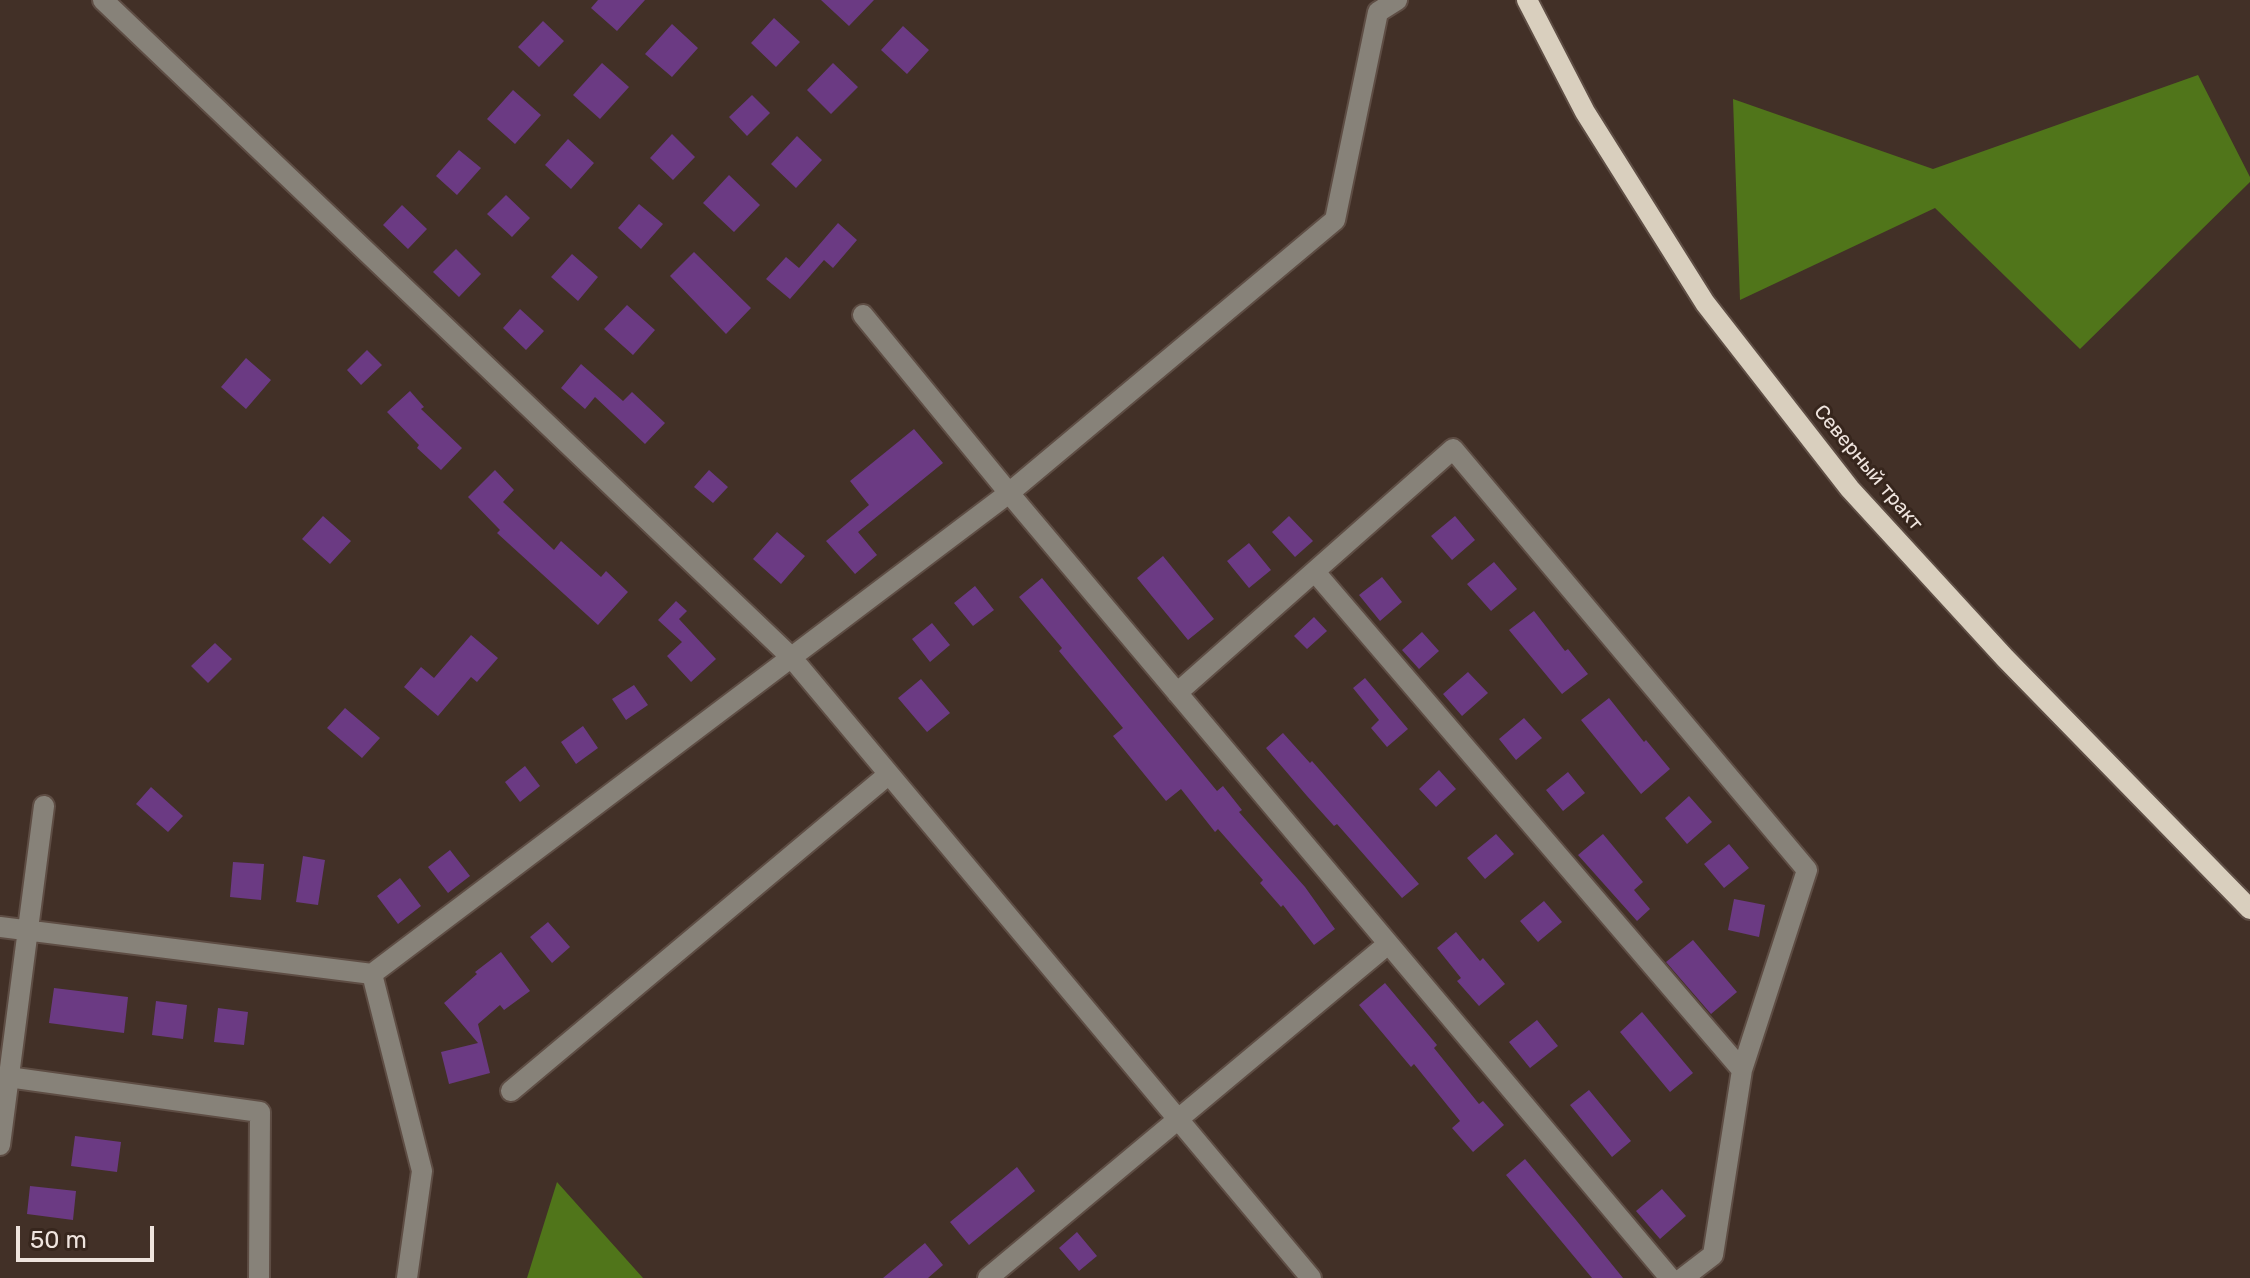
<!DOCTYPE html>
<meta charset="utf-8">
<style>
body{margin:0}
#map{position:relative;width:2250px;height:1278px;overflow:hidden;background:#423027;font-family:Rubik,sans-serif}
canvas{display:block}
.scale{position:absolute;left:16px;top:1226px;width:138px;height:36px;box-sizing:border-box;border:4px solid #efe4de;border-top:0;padding-left:10px;font-size:24px;line-height:28px;white-space:nowrap;color:#efe4de;-webkit-text-stroke:6px #37261d;paint-order:stroke}
</style>
<div id="map">
<canvas width="2250" height="1278"></canvas>
<div class="scale">50 m</div>
</div>
<script>
const ctx = document.querySelector('canvas').getContext('2d');
ctx.lineJoin = 'round';
function fill(path, color) { ctx.fillStyle = color; ctx.fill(path, 'evenodd'); }
function strokePath(path, color, width, dash) { ctx.strokeStyle = color; ctx.lineWidth = width; ctx.lineCap = dash ? 'butt' : 'round'; ctx.setLineDash(dash || []); ctx.stroke(path); }
function drawText(font, color, halo, rows, align = 'center') {
  ctx.font = font + ' Rubik,sans-serif'; ctx.lineWidth = 6; ctx.setLineDash([]); ctx.textBaseline = 'middle'; ctx.strokeStyle = halo; ctx.fillStyle = color; for (const [text, x, y, turn = 0] of rows) {
    ctx.save(); ctx.translate(x, y); ctx.rotate((+turn || 0) * Math.PI / 180); ctx.textAlign = isNaN(turn) ? turn : align; if (halo) ctx.strokeText(text, 0, 0); ctx.fillText(text, 0, 0); ctx.restore();
  }
}
fill(new Path2D(`
 M2198 75 2250 177V182L2080 349 1935 208 1740 300 1733 99 1933 169Z
 M557 1182 643 1278H527Z`), '#50751a');
fill(new Path2D(`
 M598 0H645L617 31 591 8Z
 M821 0H874L849 26Z
 M774 18 800 42 776 67 751 43Z
 M543 21 564 41 539 67 518 47Z
 M672 24 698 48 672 77 645 54Z
 M903 26 929 50 907 74 881 50Z
 M602 63 629 87 600 119 573 95Z
 M833 63 858 87 831 114 807 90Z
 M513 90 541 115 515 144 487 119Z
 M752 95 770 113 747 136 729 117Z
 M672 134 695 157 673 180 650 158Z
 M797 136 822 160 796 188 771 164Z
 M568 139 594 163 571 189 545 165Z
 M459 150 481 168 457 195 436 176Z
 M729 175 760 205 734 232 703 203Z
 M506 195 530 218 512 237 487 214Z
 M639 204 663 224 641 249 618 228Z
 M402 205 427 229 408 249 383 225Z
 M838 223 857 240 833 268 824 260 790 299 766 279 786 257 799 268Z
 M456 249 481 274 459 297 433 272Z
 M694 252 751 308 726 334 670 276Z
 M572 254 598 277 578 301 551 277Z
 M627 305 655 330 633 355 604 329Z
 M520 309 544 331 526 350 503 328Z
 M367 350 382 365 361 385 347 370Z
 M246 358 271 380 246 409 221 387Z
 M581 364 623 401 632 392 665 423 645 444 595 397 585 409 561 388Z
 M410 391 424 407 421 409 462 448 441 470 417 448 419 445 387 412Z
 M914 429 943 463 858 532 877 555 855 574 826 541 869 505 850 481Z
 M495 470 514 490 503 502 554 550 561 541 601 577 606 571 628 592 598 625 497 533 500 530 468 497Z
 M709 470 728 487 713 503 694 487Z
 M323 516 351 541 330 564 302 539Z
 M1289 516 1313 541 1295 557 1272 532Z
 M1455 516 1475 540 1452 560 1431 536Z
 M777 532 805 556 781 584 753 559Z
 M1249 543 1271 570 1249 588 1227 561Z
 M1163 556 1214 619 1188 640 1137 578Z
 M1494 562 1517 589 1491 611 1467 584Z
 M1382 577 1402 602 1380 621 1359 595Z
 M1042 578 1217 791 1223 786 1242 810 1239 812 1305 887 1335 929 1314 945 1283 905 1281 907 1260 883 1263 880 1218 829 1215 832 1181 789 1166 801 1113 736 1123 728 1059 651 1062 648 1019 597Z
 M975 586 994 610 973 626 954 603Z
 M676 601 687 611 679 619 716 659 691 682 667 656 682 642 658 620Z
 M1534 611 1565 651 1568 649 1588 674 1562 694 1509 630Z
 M1314 617 1327 631 1307 649 1294 636Z
 M932 623 950 645 930 662 912 639Z
 M1422 632 1439 651 1419 669 1402 650Z
 M471 635 498 658 477 682 471 677 438 716 404 687 421 667 434 678Z
 M215 643 232 659 208 683 191 666Z
 M1468 672 1488 693 1462 716 1443 694Z
 M1365 678 1408 729 1387 747 1371 728 1379 720 1353 688Z
 M921 679 950 713 927 732 898 698Z
 M634 685 648 705 626 720 612 699Z
 M1609 698 1644 742 1646 740 1670 769 1641 794 1581 720Z
 M345 708 380 738 362 758 327 728Z
 M1524 718 1542 738 1516 760 1499 739Z
 M583 726 598 748 576 764 561 742Z
 M1283 733 1310 763 1312 761 1419 884 1402 898 1337 824 1334 826 1307 796 1266 748Z
 M525 766 540 786 520 802 505 782Z
 M1439 770 1456 789 1436 807 1419 789Z
 M1568 772 1585 793 1563 811 1546 790Z
 M151 787 183 816 168 832 136 804Z
 M1689 796 1712 822 1687 844 1665 818Z
 M1496 834 1514 854 1485 879 1467 858Z
 M1603 834 1643 882 1634 890 1650 909 1637 921 1578 855Z
 M1729 844 1749 868 1724 888 1704 864Z
 M450 850 470 876 448 893 428 867Z
 M303 856 325 860 318 905 296 902Z
 M233 862 264 864 261 900 230 897Z
 M400 878 421 906 398 924 377 896Z
 M1734 899 1765 905 1759 937 1728 930Z
 M1544 901 1562 922 1538 942 1520 921Z
 M548 922 570 947 552 963 530 937Z
 M1456 932 1480 961 1483 958 1505 984 1479 1006 1457 981 1461 978 1437 948Z
 M1693 940 1737 992 1711 1014 1666 962Z
 M501 952 530 991 504 1010 500 1005 478 1024 490 1073 449 1084 441 1052 478 1043 444 1003 477 974 475 972Z
 M1385 983 1437 1045 1434 1048 1479 1104 1483 1101 1504 1125 1473 1152 1452 1128 1460 1121 1414 1064 1411 1067 1359 1005Z
 M54 988 128 997 124 1033 49 1023Z
 M156 1001 187 1005 183 1039 152 1035Z
 M218 1008 248 1012 244 1045 214 1042Z
 M1642 1012 1693 1073 1670 1092 1620 1032Z
 M1537 1020 1558 1046 1530 1068 1509 1042Z
 M1589 1090 1631 1141 1612 1157 1570 1105Z
 M75 1136 121 1142 117 1172 71 1166Z
 M1525 1159 1576 1220 1623 1278H1592L1506 1175Z
 M1017 1167 1035 1191 969 1245 950 1222Z
 M30 1186 76 1191 73 1220 27 1214Z
 M1662 1189 1686 1216 1660 1239 1636 1211Z
 M1077 1232 1097 1256 1079 1271 1059 1248Z
 M925 1243 943 1265 928 1278H883Z`), '#6b3a83');
const minor = new Path2D(`
 M103 0 791 657 1311 1278
 M863 315 1009 493 1670 1278
 M1315 572 1742 1070
 M1177 693 1453 449 1807 870 1742 1070 1713 1255 1683 1278
 M0 927 372 974
 M8 1077 260 1112 259 1278
 M511 1091 889 774
 M0 1145 44 806
 M407 1278 422 1171 372 974 1009 493 1335 220 1378 12 1397 0
 M988 1278 1388 944`);
const major = new Path2D(`
 M1527 0 1585 112 1705 303 1850 489 2005 658 2250 909`);
strokePath(minor, '#5e4d44', 24);
strokePath(major, '#5e4d44', 24);
strokePath(minor, '#878279', 20);
strokePath(major, '#d9cfbe', 20);
drawText('20px', '#efe4de', '#37261d', [
 ["Северный тракт",1868,468,50]
]);
</script>
